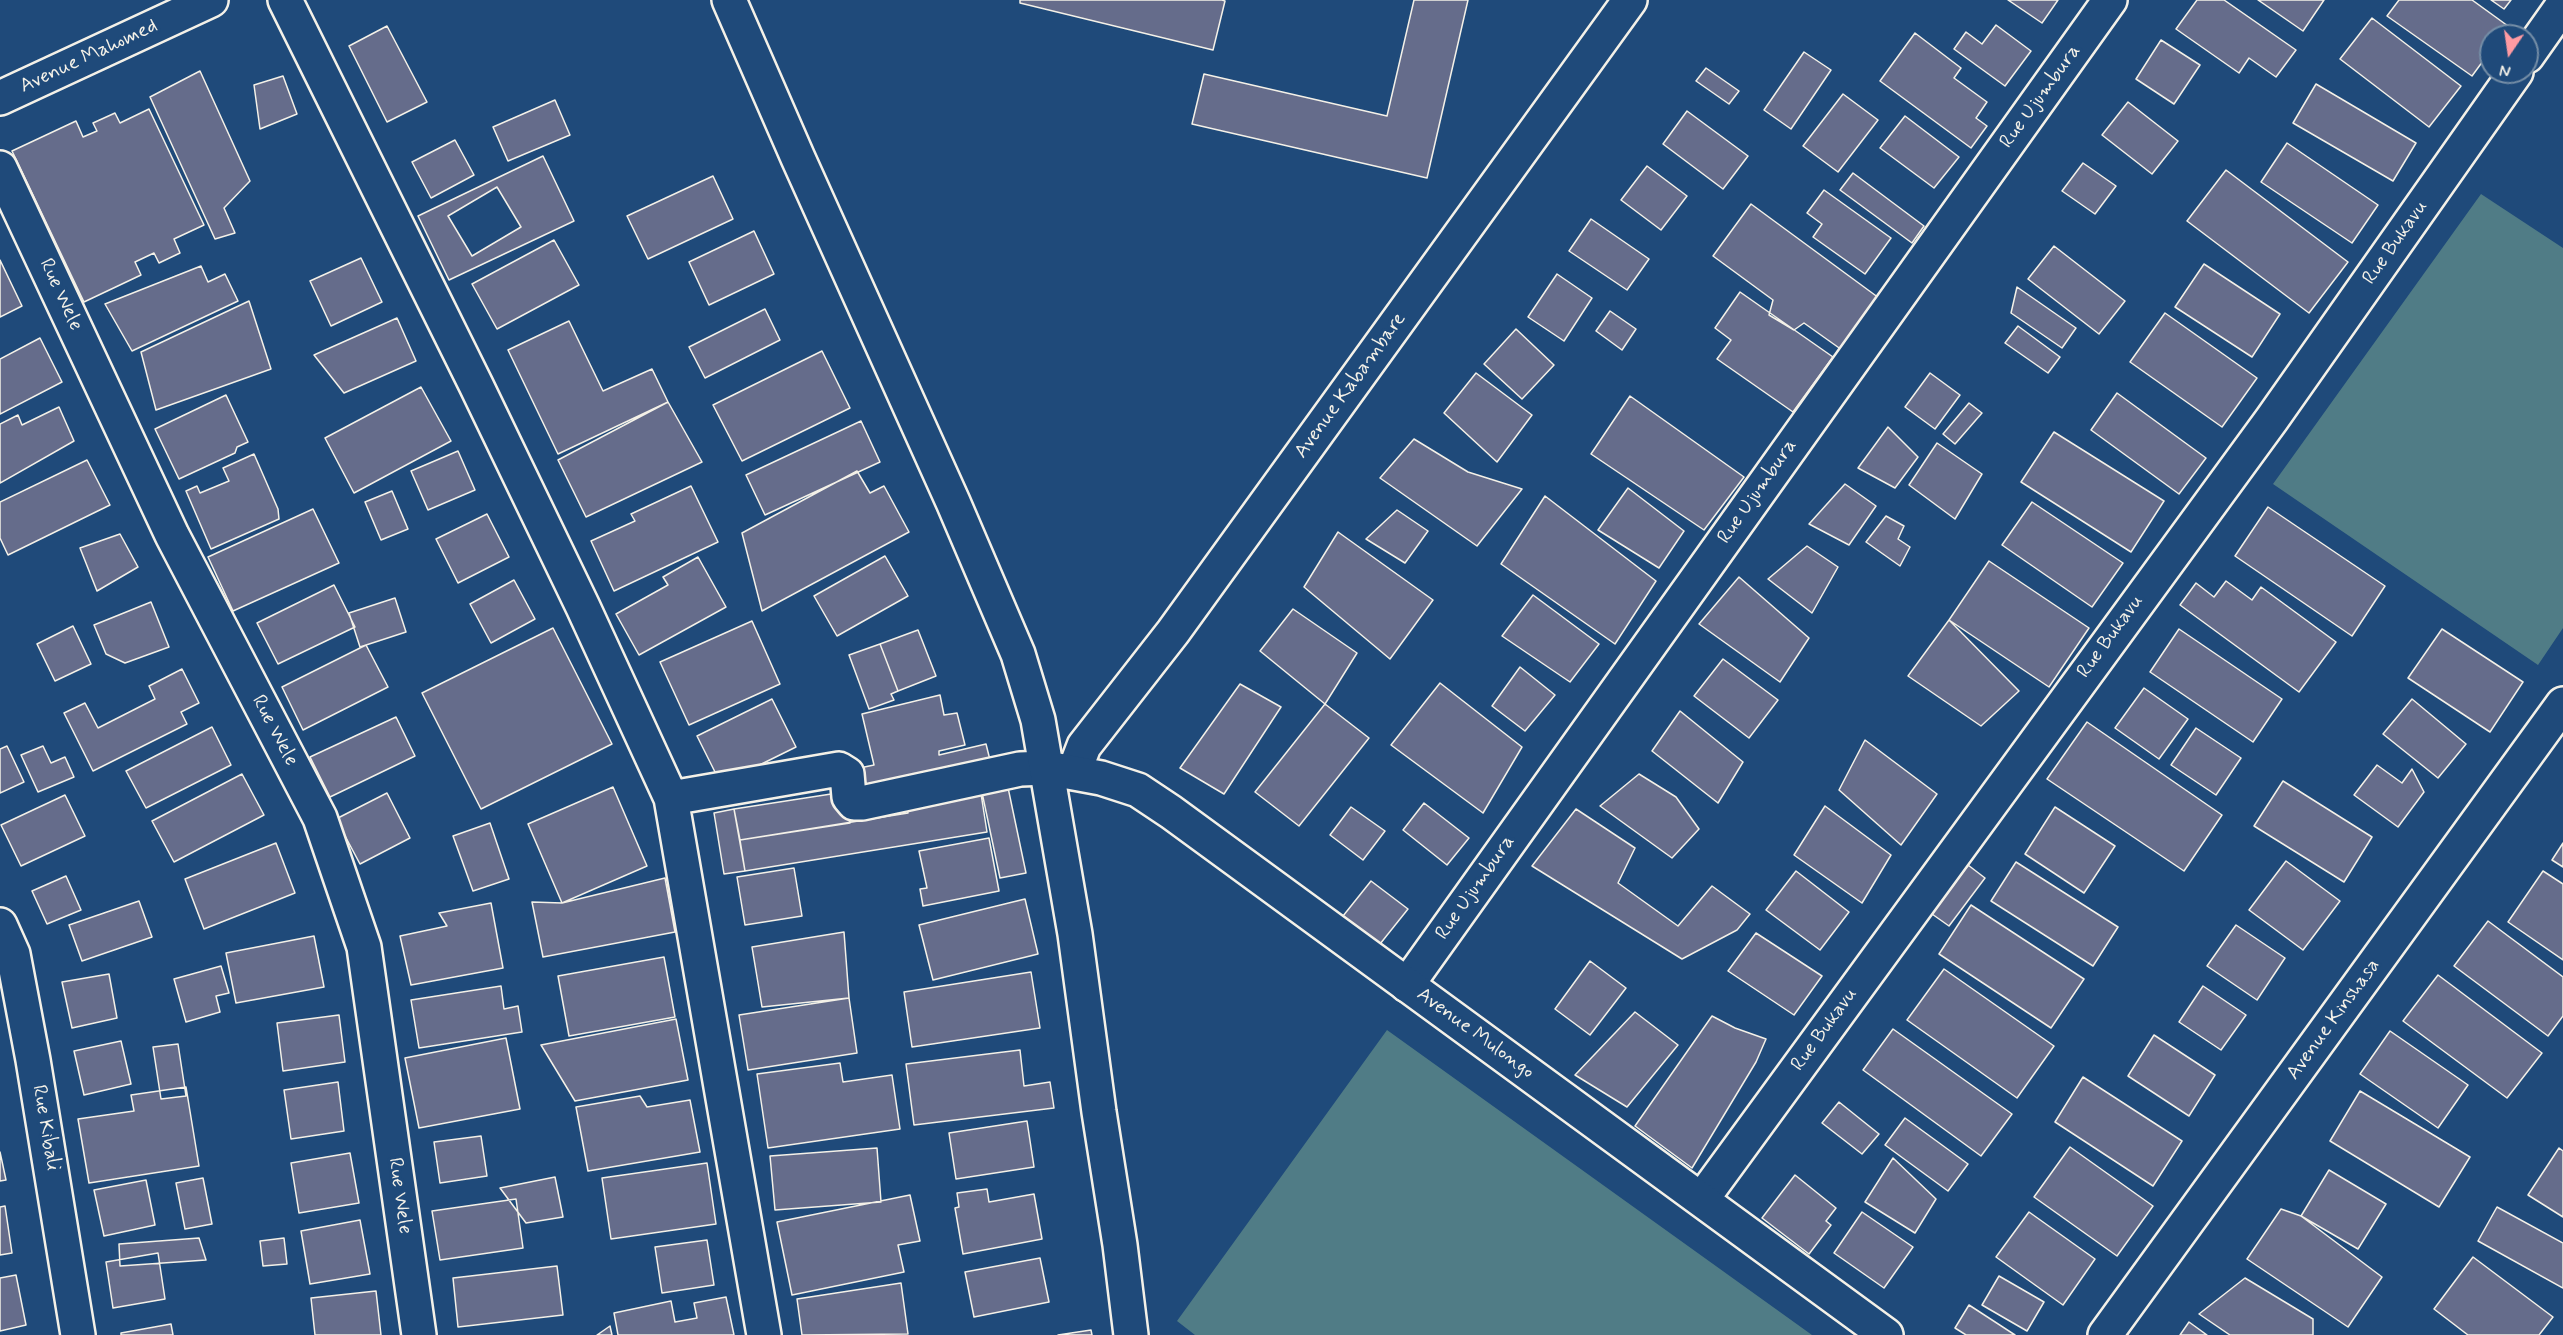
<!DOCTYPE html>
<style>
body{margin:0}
#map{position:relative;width:2563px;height:1335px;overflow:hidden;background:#1f4a7a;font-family:Mynerve,sans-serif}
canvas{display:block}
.north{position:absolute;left:2479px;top:24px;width:60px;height:60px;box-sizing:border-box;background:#1f4a7a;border:2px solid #748da6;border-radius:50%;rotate:193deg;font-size:16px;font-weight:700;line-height:24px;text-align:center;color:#f4f1e8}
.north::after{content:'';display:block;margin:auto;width:21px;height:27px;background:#ff9aa2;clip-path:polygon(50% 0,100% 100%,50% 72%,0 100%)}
</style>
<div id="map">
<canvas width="2563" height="1335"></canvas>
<div class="north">N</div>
</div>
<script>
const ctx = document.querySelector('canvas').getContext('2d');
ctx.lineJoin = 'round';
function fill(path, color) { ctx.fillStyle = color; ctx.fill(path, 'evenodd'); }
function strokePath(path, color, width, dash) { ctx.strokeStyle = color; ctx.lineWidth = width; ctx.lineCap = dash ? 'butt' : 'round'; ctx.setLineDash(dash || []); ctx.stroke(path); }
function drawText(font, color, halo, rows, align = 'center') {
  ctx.font = font + ' Mynerve,sans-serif'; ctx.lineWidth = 6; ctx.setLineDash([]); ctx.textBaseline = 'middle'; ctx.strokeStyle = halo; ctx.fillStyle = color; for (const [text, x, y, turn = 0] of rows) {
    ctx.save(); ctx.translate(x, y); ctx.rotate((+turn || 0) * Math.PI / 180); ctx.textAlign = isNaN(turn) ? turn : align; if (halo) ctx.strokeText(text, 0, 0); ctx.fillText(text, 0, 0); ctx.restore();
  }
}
fill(new Path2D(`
 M2481 194 2563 248V628L2538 665 2273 484Z
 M1387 1030 1812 1335H1195L1177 1321Z`), '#507c86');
const building = new Path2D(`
 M1020 0H1222L1225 1 1213 50 1020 3Z
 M1414 0H1468L1427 178 1192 124 1204 74 1387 116Z
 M2008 0H2058L2042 23Z
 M2197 0H2224L2296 50 2276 77 2249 58 2239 73 2176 29Z
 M2258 0H2324L2303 31Z
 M2399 0H2472L2508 26 2501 36H2491V50L2472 76 2387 16Z
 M2491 0H2511L2504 9Z
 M2372 18 2461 86 2429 127 2340 59Z
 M1996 25 2031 51 2005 86 1954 49 1966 32 1982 44Z
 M387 26 427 102 387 122 349 46Z
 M1915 33 1961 68 1954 78 1987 102 1976 118 1987 126 1971 148 1880 81Z
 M2161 40 2200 65 2174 104 2136 79Z
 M1804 52 1831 70 1791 129 1764 110Z
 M1706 68 1739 91 1729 104 1696 81Z
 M200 71 250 181 224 208 235 233 215 239 150 97Z
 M283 76 297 114 260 129 254 85Z
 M2316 84 2416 143 2393 181 2293 123Z
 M1843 94 1878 120 1838 172 1803 146Z
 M555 100 570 135 508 161 493 127Z
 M2128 102 2178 141 2152 174 2102 135Z
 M149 109 204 225 174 239 180 253 159 263 154 253 135 262 141 275 84 302 12 151 76 121 83 137 97 131 93 123 115 113 120 123Z
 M1687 111 1748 156 1723 189 1663 144Z
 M1905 116 1959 157 1934 188 1880 148Z
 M455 140 474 175 431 198 412 162Z
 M2287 143 2378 205 2352 243 2261 182Z
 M543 156 574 221 449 280 418 216Z
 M2083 163 2116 186 2095 214 2062 191Z
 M1647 166 1687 196 1661 230 1621 200Z
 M2226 170 2348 262 2309 313 2187 221Z
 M1853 173 1924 226 1912 243 1840 190Z
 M713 176 733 219 648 259 627 216Z
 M497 187 521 227 472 256 448 216Z
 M1824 190 1891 238 1865 274 1813 237 1822 224 1807 213Z
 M1751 204 1879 298 1842 350 1804 323 1794 330 1769 315 1773 300 1713 256Z
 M1591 219 1649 259 1627 290 1569 251Z
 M754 231 774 274 709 305 689 262Z
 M554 240 579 285 497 329 472 284Z
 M2054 246 2125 301 2099 334 2028 279Z
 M361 258 382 302 331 326 310 281Z
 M0 260 22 306 0 317Z
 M2204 264 2280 314 2252 357 2175 307Z
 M201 266 208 282 225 274 238 301 132 351 105 304Z
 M1557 274 1592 298 1564 341 1528 317Z
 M2017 287 2076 328 2062 348 2011 313Z
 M1740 292 1833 357 1793 412 1717 359 1731 340 1715 328Z
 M249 301 271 369 156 410 141 352Z
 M765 309 780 340 705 378 689 347Z
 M1610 311 1636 329 1622 350 1596 331Z
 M2165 313 2257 378 2222 427 2130 362Z
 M397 318 416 361 344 393 314 355Z
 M569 321 603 391 652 369 668 402 558 454 508 350Z
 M2018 326 2060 357 2048 373 2005 343Z
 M1516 329 1554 365 1522 399 1484 364Z
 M40 338 62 382 0 414V359Z
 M822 351 850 408 742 461 713 405Z
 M1476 373 1532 415 1497 462 1444 413Z
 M1930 373 1960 395 1935 429 1905 407Z
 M421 387 451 441 354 493 325 438Z
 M2117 393 2206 458 2179 494 2091 430Z
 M226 395 248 442 237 447 235 453 179 479 155 429Z
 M1630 396 1744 477 1704 530 1591 454Z
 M668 402 702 462 586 517 558 460Z
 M1969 403 1982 413 1955 444 1943 434Z
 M59 407 74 441 0 483V424L18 415 22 425Z
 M861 421 880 462 765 515 746 475Z
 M1888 427 1918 457 1895 488 1858 468Z
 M2054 432 2164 501 2131 552 2021 482Z
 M1414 439 1468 472 1522 489 1477 546 1380 478Z
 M1937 443 1982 474 1955 519 1909 485Z
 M458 451 475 490 428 510 411 471Z
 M254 454 278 509 279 519 211 549 186 491 197 486 200 493 229 481 223 468Z
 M87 460 110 505 8 555 0 538V502Z
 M857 471 870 493 884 486 909 532 762 611 742 533Z
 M1845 484 1876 506 1849 545 1809 524Z
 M691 486 718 542 614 591 591 541 635 521 631 514Z
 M1628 488 1684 531 1659 568 1598 530Z
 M392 491 408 529 381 540 365 502Z
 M1545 496 1656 581 1615 644 1501 564Z
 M2032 502 2123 563 2092 607 2002 545Z
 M2268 507 2385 586 2352 636 2235 556Z
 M313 509 339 563 233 611 208 557Z
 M1397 510 1428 531 1405 563 1366 539Z
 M487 514 509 557 458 583 436 539Z
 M1886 516 1904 526 1898 539 1910 547 1900 566 1866 542Z
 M1338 532 1433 600 1390 659 1304 587Z
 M120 534 138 567 97 591 80 548Z
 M1807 546 1838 567 1812 613 1768 579Z
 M885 556 908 596 837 636 814 596Z
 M698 557 726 607 639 655 616 614 668 585 663 577Z
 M1989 561 2089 628 2049 687 1949 620Z
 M1739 577 1809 638 1780 682 1699 624Z
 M514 580 535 619 491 643 470 604Z
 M2226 581 2252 600 2261 587 2336 642 2299 692 2180 605 2196 583 2214 597Z
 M334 585 355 627 278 664 257 623Z
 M1533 595 1599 644 1570 682 1502 636Z
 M395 598 406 632 360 647 349 613Z
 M151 602 169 647 125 663 106 654 94 625Z
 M1293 609 1357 653 1325 704 1260 651Z
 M1949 620 2019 691 1981 726 1908 676Z
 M752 621 780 684 689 725 660 662Z
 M73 626 91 664 55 681 37 644Z
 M553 628 612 744 481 809 422 693Z
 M2179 629 2282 699 2253 742 2150 672Z
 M2442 629 2523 682 2490 732 2408 678Z
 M918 630 936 676 898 691 880 644Z
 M880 644 898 691 891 694 894 700 869 709 849 655Z
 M366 645 388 687 303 730 282 687Z
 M1723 659 1778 700 1749 738 1694 696Z
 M1520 667 1555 695 1525 731 1492 706Z
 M182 669 199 703 181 712 187 724 93 771 64 713 85 703 98 728 155 699 149 686Z
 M1440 683 1522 747 1483 813 1391 745Z
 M1240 684 1281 707 1224 794 1180 768Z
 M2144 688 2188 719 2159 759 2115 728Z
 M940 695 944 715 957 713 965 745 939 751V755L986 744 992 768 857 800 850 770 874 765 862 714Z
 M772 699 796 747 721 784 697 736Z
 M2412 699 2466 744 2438 778 2383 734Z
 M1325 704 1369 738 1299 826 1255 792Z
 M1680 711 1743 762 1718 803 1652 751Z
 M396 717 415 756 330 797 310 757Z
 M2087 722 2222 815 2184 871 2047 779Z
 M212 727 231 765 146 808 126 771Z
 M2196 728 2241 758 2216 795 2171 765Z
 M1865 740 1937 794 1901 845 1839 790Z
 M7 746 24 782 0 793V749Z
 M43 746 51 763 65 757 74 777 38 792 21 755Z
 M2377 765 2402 783 2412 769 2424 792 2398 827 2354 795Z
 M242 774 264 815 174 862 152 821Z
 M1639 774 1676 797 1699 829 1672 858 1600 806Z
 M1006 778 1026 873 1000 878 980 783Z
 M979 781 987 832 745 871 740 840 908 813 905 798Z
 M2283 781 2372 837 2344 882 2254 826Z
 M613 787 647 866 562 903 528 824Z
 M844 792 850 823 740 840 734 809Z
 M387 793 410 838 360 864 336 819Z
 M65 795 85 836 21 866 1 825Z
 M1424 803 1469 838 1447 865 1403 830Z
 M1825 806 1891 855 1862 903 1794 855Z
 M1351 807 1385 831 1363 860 1330 835Z
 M2055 807 2115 846 2084 893 2025 854Z
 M734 809 745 871 724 874 714 813Z
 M1576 809 1635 848 1618 883 1678 926 1712 886 1750 914 1737 930 1682 959 1532 866Z
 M490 823 509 879 473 891 453 836Z
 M989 838 999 891 923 906 920 889 927 888 919 851Z
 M276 843 295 893 204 929 185 879Z
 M2563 843V867L2552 860Z
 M2286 861 2340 901 2303 950 2249 910Z
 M2016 862 2118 927 2093 966 1991 901Z
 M1968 865 1985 878 1949 926 1932 914Z
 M794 868 802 916 745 925 737 877Z
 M1796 871 1849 912 1820 950 1766 910Z
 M2543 871 2563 884V960L2508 922Z
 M66 876 81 910 47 924 32 891Z
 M665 878 675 932 543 957 532 902 562 903Z
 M1371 881 1408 909 1380 944 1343 916Z
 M1025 899 1038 954 933 980 919 925Z
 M139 901 152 937 82 961 69 925Z
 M491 903 503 968 411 985 400 936 447 926 439 913Z
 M1971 905 2084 979 2051 1028 1939 954Z
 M2488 921 2563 977V1016L2548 1036 2454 966Z
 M2236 925 2285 958 2257 1000 2207 966Z
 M844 932 849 998 762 1007 752 947Z
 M1756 933 1822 976 1794 1015 1728 971Z
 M314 936 324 987 236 1003 226 953Z
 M664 957 675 1017 569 1036 558 976Z
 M1590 961 1626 988 1590 1035 1555 1009Z
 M221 966 229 993 216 996 220 1012 186 1022 174 979Z
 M1944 969 2054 1046 2017 1098 1907 1020Z
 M1031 972 1040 1028 912 1047 904 992Z
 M109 974 117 1018 72 1028 62 982Z
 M2438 975 2542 1053 2507 1098 2403 1021Z
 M501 986 504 1009 518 1006 522 1032 419 1048 411 1000Z
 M2203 986 2246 1015 2221 1050 2179 1022Z
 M849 998 857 1053 748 1070 739 1015Z
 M1635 1012 1678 1045 1627 1107 1575 1075Z
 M339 1015 345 1062 283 1071 277 1023Z
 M1712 1016 1735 1028 1766 1039 1756 1062 1692 1168 1635 1126Z
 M676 1019 688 1080 575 1101 541 1045Z
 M1893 1029 2012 1114 1981 1156 1863 1070Z
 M2390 1031 2468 1085 2438 1128 2360 1074Z
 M2154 1035 2215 1075 2189 1116 2128 1076Z
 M506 1038 520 1109 419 1128 405 1058Z
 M121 1041 131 1084 84 1095 74 1051Z
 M178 1044 186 1096 161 1099 153 1047Z
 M1020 1050 1024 1086 1050 1082 1054 1108 914 1125 906 1064Z
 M840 1063 843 1082 892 1075 900 1129 768 1148 757 1074Z
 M2083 1077 2182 1141 2153 1186 2055 1122Z
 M338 1082 344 1131 291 1139 284 1090Z
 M186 1087 199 1166 89 1183 78 1119 134 1111 131 1095Z
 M2360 1091 2470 1157 2439 1207 2330 1141Z
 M640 1096 647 1107 690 1100 700 1152 588 1171 576 1107Z
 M1839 1102 1879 1134 1862 1154 1822 1123Z
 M1905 1118 1968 1164 1948 1191 1885 1145Z
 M1027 1121 1034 1167 956 1179 949 1133Z
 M481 1136 487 1176 440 1183 434 1142Z
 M2070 1147 2153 1206 2117 1256 2034 1197Z
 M877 1148 881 1202 775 1210 770 1156Z
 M2559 1148 2563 1151V1217L2528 1195Z
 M0 1152 6 1180 0 1181Z
 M350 1153 359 1203 299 1213 291 1163Z
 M1893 1158 1936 1199 1915 1233 1865 1202Z
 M707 1163 716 1224 611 1239 602 1178Z
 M2329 1170 2386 1204 2358 1249 2301 1216Z
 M1795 1175 1836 1208 1826 1221 1831 1225 1809 1254 1762 1218Z
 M555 1177 563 1217 526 1223 500 1188Z
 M203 1178 212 1224 185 1229 176 1183Z
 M146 1180 155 1225 104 1236 94 1190Z
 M987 1189 989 1202 1034 1194 1042 1239 963 1254 955 1208 959 1207 957 1193Z
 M910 1195 920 1241 898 1245 904 1272 792 1295 777 1222Z
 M516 1199 523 1248 440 1260 432 1211Z
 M5 1206 12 1253 0 1255V1207Z
 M2497 1207 2563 1243V1288L2478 1241Z
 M2281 1209 2301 1216 2382 1277 2348 1327 2247 1259Z
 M1862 1212 1913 1247 1884 1288 1834 1253Z
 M2029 1212 2095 1259 2063 1305 1996 1257Z
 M360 1220 370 1274 310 1284 301 1231Z
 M199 1238 206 1260 120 1266 119 1244Z
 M284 1238 287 1264 263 1266 260 1241Z
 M707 1240 714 1285 662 1293 655 1247Z
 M158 1253 165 1299 113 1308 106 1262Z
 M2473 1257 2553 1317 2539 1335H2468L2434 1309Z
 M1040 1258 1049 1302 974 1317 965 1272Z
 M557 1266 563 1315 458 1327 453 1278Z
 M16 1275 26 1325 0 1331V1278Z
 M1999 1276 2044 1302 2027 1331 1982 1305Z
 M2245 1278 2313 1319V1335H2230L2199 1314Z
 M901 1283 908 1334 802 1335 797 1299Z
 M376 1291 381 1335H315L311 1298Z
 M726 1297 734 1335H618L614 1313 671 1301 675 1322 697 1318 694 1303Z
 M1969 1305 2015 1335H1966L1955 1328Z
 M2189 1322 2207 1335H2180Z
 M171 1324 173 1335H121V1333Z
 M610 1326 612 1335H597Z
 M1091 1330 1092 1335H1058Z`);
fill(building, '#656c8b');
strokePath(building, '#f4f1e8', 1.5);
const minor = new Path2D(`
 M285 0 476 385 583 607 671 798 764 1335
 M2527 56 2563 5
 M0 98 211 0
 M0 168 172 535 320 818 364 947 419 1335
 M1074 772 1084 746 1173 632 1630 0
 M671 798 839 769 847 774 849 797 854 803H862L1020 769 1047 768
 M0 925 13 954 33 1060 78 1335
 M1407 985 2110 0
 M1702 1199 2272 419 2516 72
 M2105 1335 2563 704`);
const tertiary = new Path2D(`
 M729 0 798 158 953 502 1018 654 1038 720 1075 934 1099 1112 1120 1245 1131 1335
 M1047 768 1101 778 1138 790 1171 812 1886 1335`);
strokePath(minor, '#f4f1e8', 38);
strokePath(tertiary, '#f4f1e8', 38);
strokePath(minor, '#1f4a7a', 33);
strokePath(tertiary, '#1f4a7a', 33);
drawText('20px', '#f4f1e8', '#1f4a7a', [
 ["Avenue Mahomed",89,57,-25],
 ["Rue Ujumbura",2041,97,-54],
 ["Rue Bukavu",2396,243,-55],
 ["Rue Wele",60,295,65],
 ["Avenue Kabambare",1351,386,-54],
 ["Rue Ujumbura",1758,492,-55],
 ["Rue Bukavu",2111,637,-54],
 ["Rue Wele",274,731,62],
 ["Rue Ujumbura",1476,888,-55],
 ["Avenue Kinshasa",2334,1020,-54],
 ["Rue Bukavu",1825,1030,-54],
 ["Avenue Mulongo",1475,1034,36],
 ["Rue Kibali",45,1128,80],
 ["Rue Wele",399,1196,82]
]);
</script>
